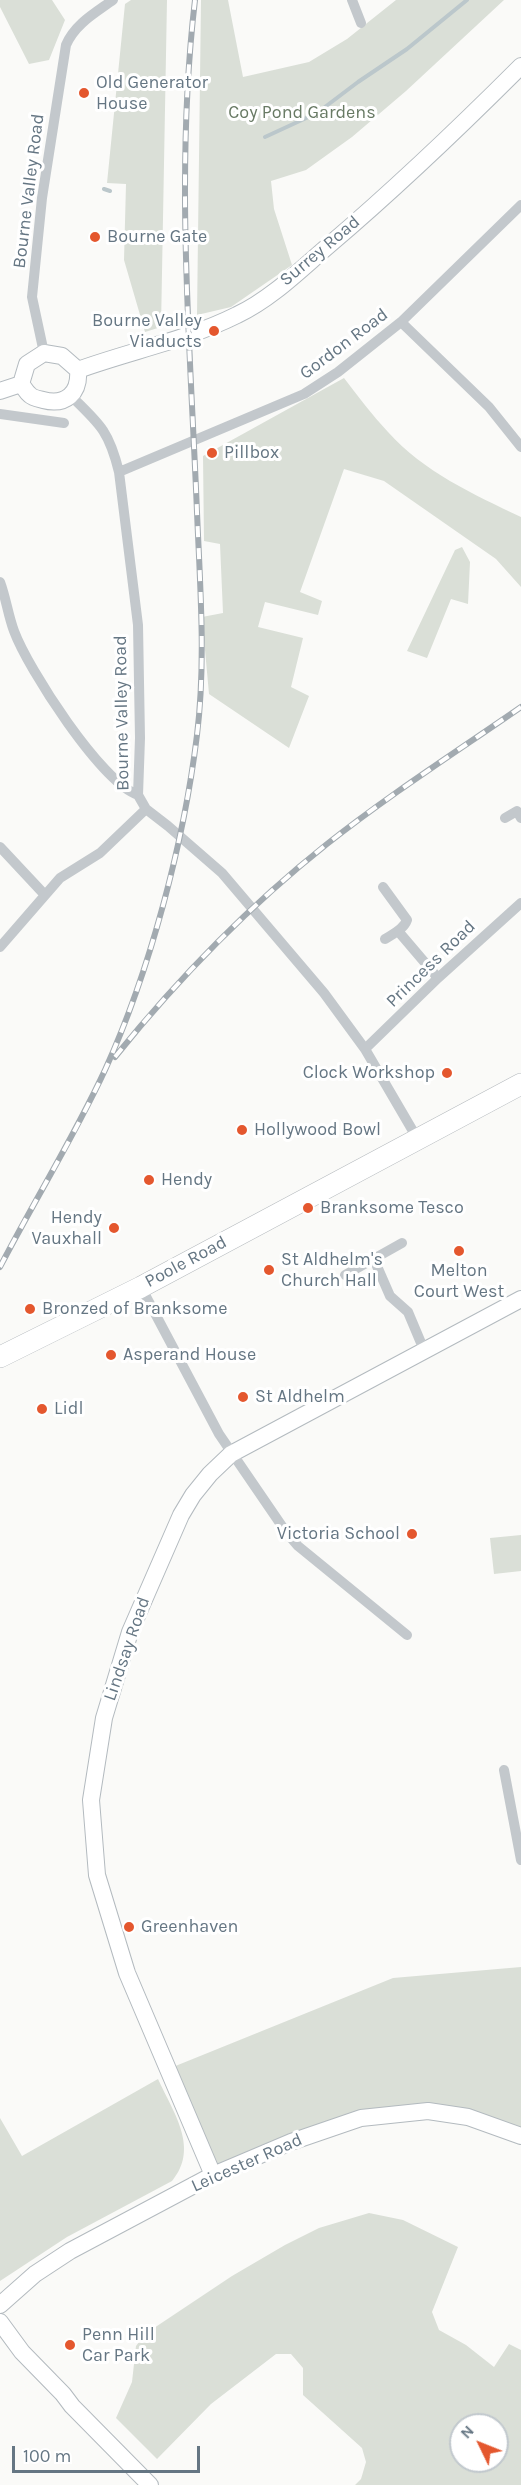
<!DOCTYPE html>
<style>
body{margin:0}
#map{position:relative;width:521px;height:2485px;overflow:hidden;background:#fafaf8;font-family:Karla,sans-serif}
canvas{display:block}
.north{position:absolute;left:449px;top:2413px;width:60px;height:60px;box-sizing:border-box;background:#fff;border:2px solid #c1c8cd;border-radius:50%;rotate:313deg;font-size:16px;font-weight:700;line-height:24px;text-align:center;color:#657683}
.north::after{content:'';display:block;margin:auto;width:21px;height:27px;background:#e4572e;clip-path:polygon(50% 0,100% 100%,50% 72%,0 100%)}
.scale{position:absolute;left:12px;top:2446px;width:188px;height:27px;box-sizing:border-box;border:3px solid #657683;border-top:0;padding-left:8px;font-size:18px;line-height:21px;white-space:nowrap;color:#657683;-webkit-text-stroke:4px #fff;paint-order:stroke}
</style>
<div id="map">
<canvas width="521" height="2485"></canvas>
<div class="north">N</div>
<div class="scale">100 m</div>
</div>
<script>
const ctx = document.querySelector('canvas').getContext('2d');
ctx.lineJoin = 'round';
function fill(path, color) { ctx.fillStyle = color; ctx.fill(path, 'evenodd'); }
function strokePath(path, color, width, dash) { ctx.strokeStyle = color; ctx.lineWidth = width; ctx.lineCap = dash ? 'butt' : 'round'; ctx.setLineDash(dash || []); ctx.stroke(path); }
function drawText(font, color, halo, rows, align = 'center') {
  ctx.font = font + ' Karla,sans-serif'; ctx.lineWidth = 6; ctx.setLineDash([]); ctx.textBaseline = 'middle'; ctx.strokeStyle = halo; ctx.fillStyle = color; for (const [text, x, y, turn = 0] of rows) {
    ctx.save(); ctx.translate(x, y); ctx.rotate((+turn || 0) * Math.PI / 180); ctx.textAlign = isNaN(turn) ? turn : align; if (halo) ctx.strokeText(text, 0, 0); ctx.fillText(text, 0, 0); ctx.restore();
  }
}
fill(new Path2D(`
 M0 0H52L65 20 49 60 29 64 0 7Z
 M131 0H167L161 327 145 332 124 260 126 184 107 183 125 4Z
 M201 0H228L243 77 309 62 347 39 396 0H504L406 91 352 137 306 170 271 181 274 209 292 265 231 307 197 315Z
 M344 378C358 396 372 415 388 432 424 472 473 494 521 517V587L496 559 384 481 344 469 300 592 322 601 318 615 265 602 258 627 303 638 291 687 309 696 289 748 209 694 202 617 223 613 220 544 204 541 203 456Z
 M462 547 470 562 468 604 451 599 427 658 407 651 455 550Z
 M521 1535V1571L494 1574 490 1538Z
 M521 1967V2136L468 2117 361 2118 213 2175 168 2069 393 1978Z
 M158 2079C173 2112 200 2148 172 2181L67 2237 0 2281V2118L22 2156Z
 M369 2213 403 2220 458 2247 432 2312 439 2330 466 2345 494 2367 509 2344 521 2350V2485H355L361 2479 366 2462 362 2448 303 2395V2368L291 2354H276L211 2404 157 2459 116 2418 132 2382 136 2346 145 2334 232 2276 285 2245 319 2228ZM461 2425H497V2461H461Z`), '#dadfd7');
strokePath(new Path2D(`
 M265 137 317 113 358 82 407 49 467 0
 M104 189 110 191`), '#bbc7cb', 4);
const secondary = new Path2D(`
 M44 353 62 356 78 370C80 393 66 406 43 400 39 399 33 398 30 395 26 392 24 387 21 384L27 364Z
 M78 370C130 351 187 340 237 315 271 299 300 270 328 246 395 189 459 128 521 66
 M0 391 21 384
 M213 2175 127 1973 97 1875 91 1800 104 1718 130 1632 181 1515 193 1495 210 1474 231 1454 521 1299
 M0 2305 35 2274 70 2251 213 2175 291 2142 361 2118 428 2111 468 2117 521 2136
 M0 2322 22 2352 63 2394 72 2406 150 2485`);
const highway = new Path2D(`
 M0 1357 141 1287 521 1084`);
strokePath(secondary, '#b3babf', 18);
strokePath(highway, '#b4b9bd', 22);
strokePath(new Path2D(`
 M352 0 361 23
 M401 322 489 407 521 447
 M44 353 32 297 42 198 66 45C75 24 95 13 113 0
 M71 396C100 424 109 431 119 472L138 625 140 738 138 795 146 809 168 826 222 873 324 993 365 1049 417 1138
 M0 414 64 423
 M119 472 304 394 338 372 401 322 521 205
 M0 582C6 598 8 615 14 631 28 669 101 782 138 795
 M505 818 517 811 521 818
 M0 847 44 894
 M383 887 407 920C404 929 393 934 385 939
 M398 931 438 978
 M0 947 60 878 100 853 146 809
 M365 1049 438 978 521 903
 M373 1257 390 1296 408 1312 424 1350
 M345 1275 402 1243
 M141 1287 219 1434 286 1532 298 1546 407 1635
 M504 1770 521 1860`), '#c3c8cc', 10);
strokePath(secondary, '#fff', 16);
strokePath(highway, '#fff', 21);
const rail = new Path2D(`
 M115 1057C177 980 249 906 327 844 389 795 456 752 521 707
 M0 1267C34 1201 74 1137 105 1070 150 971 184 842 197 735 206 661 200 586 197 512 190 341 175 170 195 0`);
strokePath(rail, '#a2aab0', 6);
strokePath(rail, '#fff', 4, [11]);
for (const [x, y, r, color] of [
 [84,93,6,"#e4572e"],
 [95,237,6,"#e4572e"],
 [214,331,6,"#e4572e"],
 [212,453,6,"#e4572e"],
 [447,1073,6,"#e4572e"],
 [242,1130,6,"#e4572e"],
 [149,1180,6,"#e4572e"],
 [308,1208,6,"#e4572e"],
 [114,1228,6,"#e4572e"],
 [459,1251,6,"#e4572e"],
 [269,1270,6,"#e4572e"],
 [30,1309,6,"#e4572e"],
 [111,1355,6,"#e4572e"],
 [243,1397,6,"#e4572e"],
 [42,1409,6,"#e4572e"],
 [412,1534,6,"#e4572e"],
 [129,1927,6,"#e4572e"],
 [70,2345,6,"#e4572e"]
]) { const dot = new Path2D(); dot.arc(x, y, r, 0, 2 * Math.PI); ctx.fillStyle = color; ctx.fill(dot); strokePath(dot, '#fff', 2); }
drawText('18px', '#657683', '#fff', [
 ["Old Generator",96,83],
 ["House",96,104],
 ["Bourne Gate",107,237],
 ["Bourne Valley",202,321,"right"],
 ["Viaducts",202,342,"right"],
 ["Pillbox",224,453],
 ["Clock Workshop",435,1073,"right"],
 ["Hollywood Bowl",254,1130],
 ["Hendy",161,1180],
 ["Branksome Tesco",320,1208],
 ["Hendy",102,1218,"right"],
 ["Vauxhall",102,1239,"right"],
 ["St Aldhelm's",281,1260],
 ["Church Hall",281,1281],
 ["Melton",459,1271,"center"],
 ["Court West",459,1292,"center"],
 ["Bronzed of Branksome",42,1309],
 ["Asperand House",123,1355],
 ["St Aldhelm",255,1397],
 ["Lidl",54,1409],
 ["Victoria School",400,1534,"right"],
 ["Greenhaven",141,1927],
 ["Penn Hill",82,2335],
 ["Car Park",82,2356]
], 'left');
drawText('18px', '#687a64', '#fff', [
 ["Coy Pond Gardens",302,113]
]);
drawText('18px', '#657683', '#fff', [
 ["Bourne Valley Road",29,191,-83],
 ["Surrey Road",320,251,-40],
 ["Gordon Road",344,344,-37],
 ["Bourne Valley Road",122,713,-91],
 ["Princess Road",431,964,-44],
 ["Poole Road",186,1262,-28],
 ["Lindsay Road",127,1649,-71],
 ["Leicester Road",247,2163,-24]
]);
</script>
